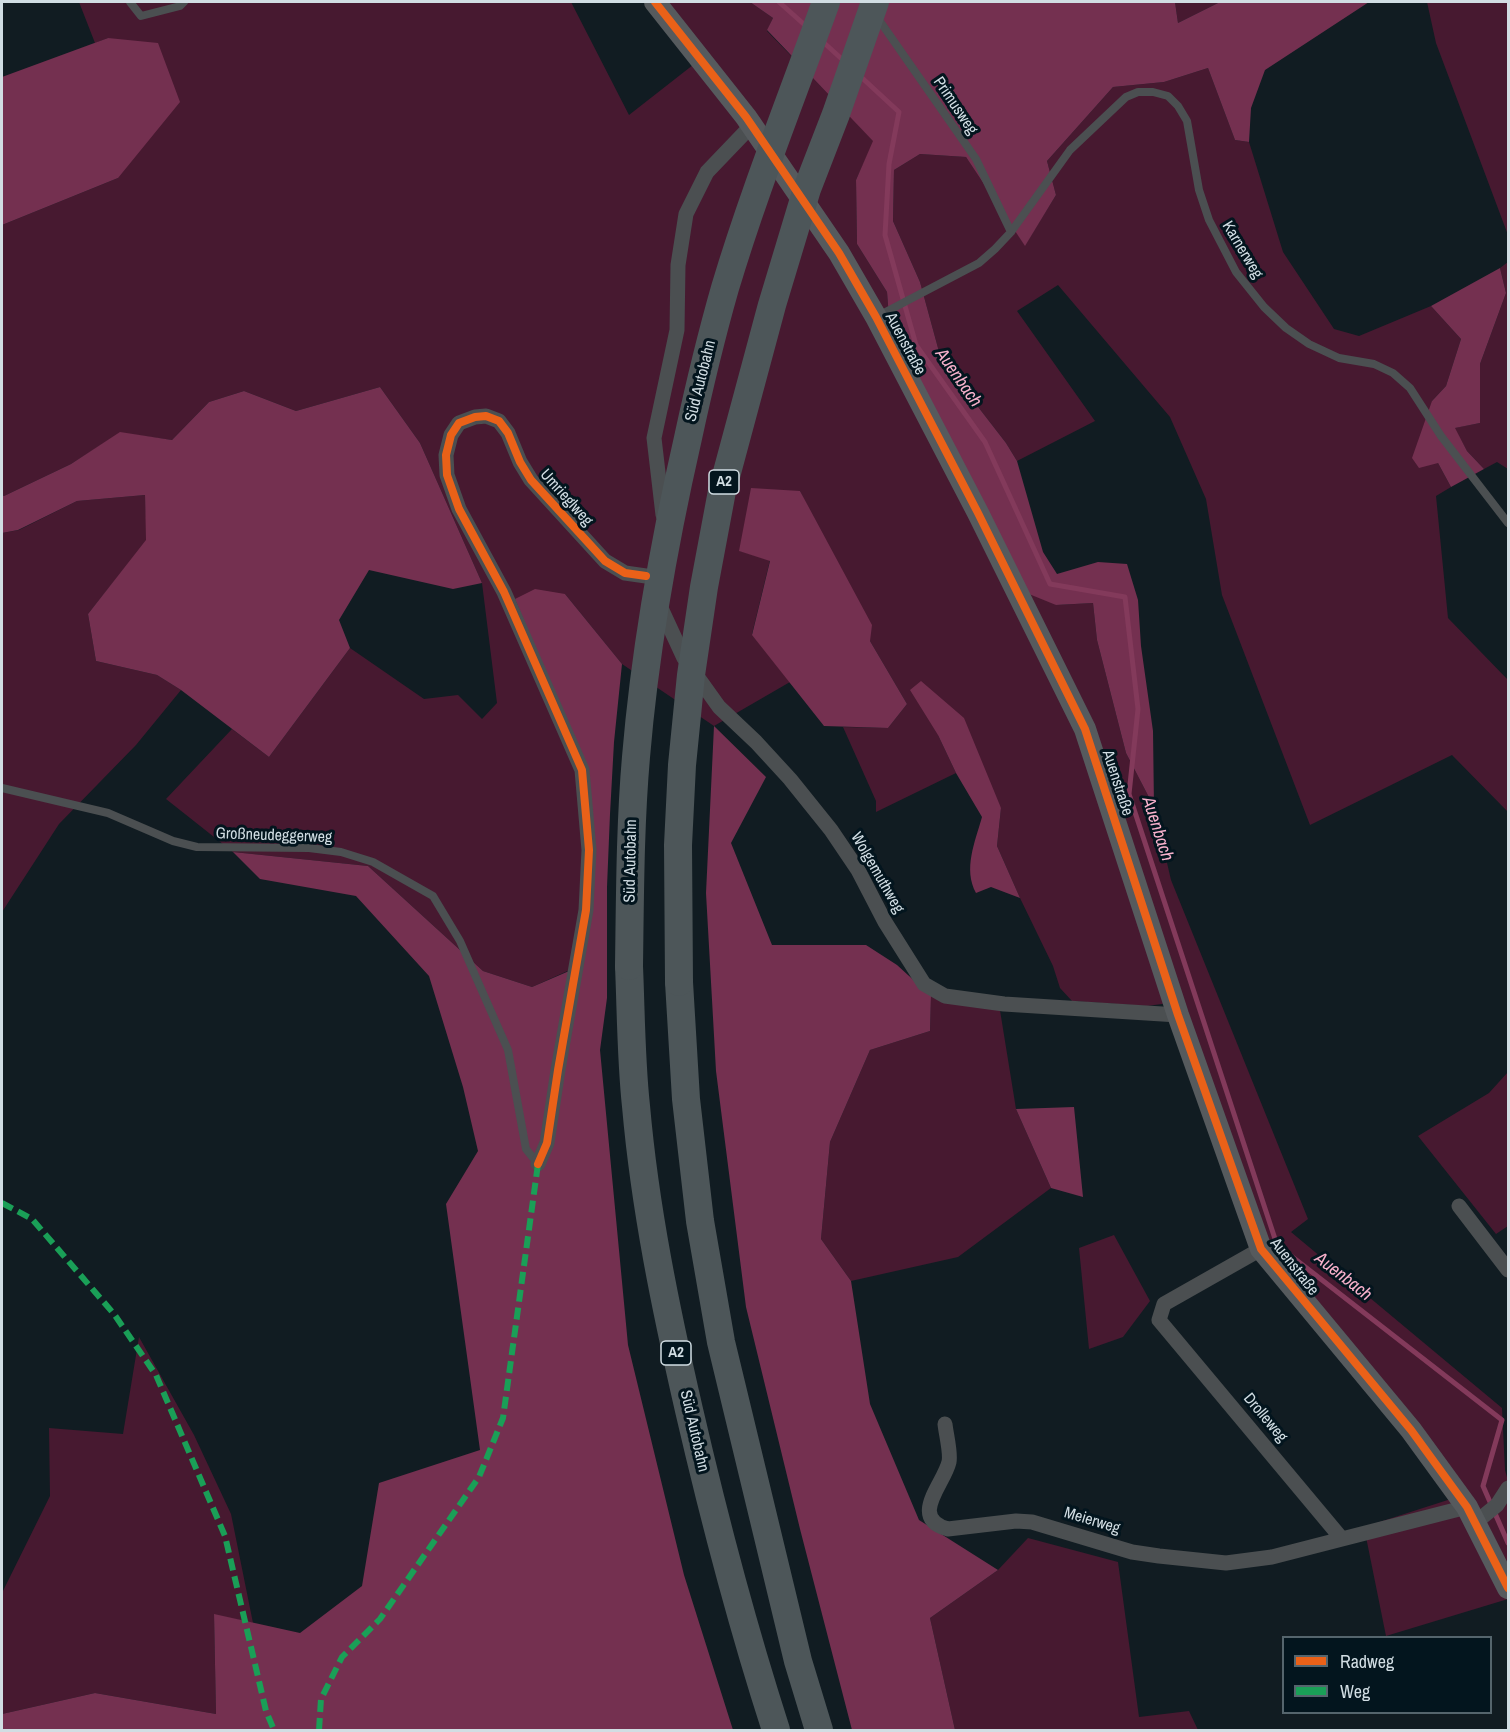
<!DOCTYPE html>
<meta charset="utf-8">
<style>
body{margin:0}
#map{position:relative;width:1510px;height:1732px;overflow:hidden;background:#111c22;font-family:"Archivo Narrow",sans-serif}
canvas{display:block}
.frame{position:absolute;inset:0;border:3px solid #d1dde3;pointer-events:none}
.legend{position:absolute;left:1282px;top:1636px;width:210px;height:78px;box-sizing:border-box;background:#03151e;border:2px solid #55656d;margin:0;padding:8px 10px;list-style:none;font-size:18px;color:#d1dde3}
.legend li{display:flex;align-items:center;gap:12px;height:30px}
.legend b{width:30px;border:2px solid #55656d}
</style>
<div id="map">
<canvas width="1510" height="1732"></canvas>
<div class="frame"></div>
<ul class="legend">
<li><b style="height:8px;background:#ea6118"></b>Radweg</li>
<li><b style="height:8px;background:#1a9f57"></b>Weg</li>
</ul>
</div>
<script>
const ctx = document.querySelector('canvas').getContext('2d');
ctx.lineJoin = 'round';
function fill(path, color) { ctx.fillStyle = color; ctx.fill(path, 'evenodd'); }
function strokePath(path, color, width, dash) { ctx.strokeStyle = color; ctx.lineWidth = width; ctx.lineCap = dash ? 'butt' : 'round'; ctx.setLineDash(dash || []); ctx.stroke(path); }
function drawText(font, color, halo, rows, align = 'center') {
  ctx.font = font + ' "Archivo Narrow",sans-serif'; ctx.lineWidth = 6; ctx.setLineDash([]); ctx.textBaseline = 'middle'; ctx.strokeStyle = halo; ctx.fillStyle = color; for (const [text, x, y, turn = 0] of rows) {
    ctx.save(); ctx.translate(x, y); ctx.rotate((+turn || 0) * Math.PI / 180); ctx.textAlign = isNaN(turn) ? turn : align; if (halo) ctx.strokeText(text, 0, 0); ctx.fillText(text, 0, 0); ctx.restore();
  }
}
fill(new Path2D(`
 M79 2H571L629 115 707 54 668 2H750L773 18 767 31 874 141 856 180 857 244 887 292 890 330 1056 605 1093 603 1097 640 1126 753 1154 807 1171 880 1308 1219 1291 1232 1502 1408 1505 1470 1508 1481V1599L1386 1636 1364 1527 1454 1498 1270 1246 1184 1001 1147 1006 1072 1001 1060 988 1053 966 1020 898 997 846 1001 808 938 735 956 773 876 812V801L843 727 888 728 907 704 870 641 800 491 740 551 770 560 752 634 790 682 714 726 622 664 565 594 586 771 583 964 532 987 483 971 368 866 233 852 166 799 232 729 269 757 350 648 424 699 458 695 482 719 497 703 482 583 420 443 380 387 296 411 244 391 209 402 172 440 120 433 71 464 4 496 2 495V225L118 178 108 38 95 43Z
 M1175 2H1220L1178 23Z
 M1427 2H1508V235L1436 43Z
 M1208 68 1235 140 1249 142 1283 252 1334 329 1359 336 1431 306 1461 339 1446 386 1432 401 1438 463 1451 487 1436 496 1448 618 1508 680V812L1452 755 1310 825 1222 595 1206 499 1170 417 1058 285 1017 311 1095 421 1017 461 1006 443 941 359 920 282 893 221 894 170 920 154 966 157 1025 245 1056 195 1047 161 1113 87 1164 82Z
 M1508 262V469L1497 462 1484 469 1467 451 1454 428 1480 423V364L1506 293 1500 268Z
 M145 495 147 540 88 614 96 661 157 675 181 690 136 745 59 824 2 912V533L19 530 77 501Z
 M931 996 998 998 1016 1109 1051 1188 958 1257 851 1281 821 1239 830 1142 870 1050 930 1031Z
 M1508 1072V1226L1496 1234 1418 1136 1489 1093Z
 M1114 1235 1150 1301 1123 1337 1089 1349 1079 1248Z
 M139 1337 194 1435 231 1514 253 1623 214 1615 216 1714 95 1693 2 1714V1593L50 1496 49 1428 123 1434Z
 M1028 1538 1118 1562 1139 1717 1189 1711 1198 1730H955L930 1618 998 1570Z`), '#471930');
fill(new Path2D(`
 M750 2H1175L1178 23 1220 2H1369L1265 70 1251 108 1249 142 1235 140 1208 68 1164 82 1113 87 1047 161 1056 195 1025 246 966 157 920 154 894 170 893 221 920 282 941 359 1006 443 1017 461 1043 552 1057 574 1098 562 1127 564 1138 600 1141 646 1153 731 1154 807 1126 753 1097 640 1093 603 1056 605 1029 594 890 330 887 292 857 244 856 180 873 141 767 30 773 18Z
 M108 38 158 43 180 102 118 178 2 225V77Z
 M1500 268 1506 293 1480 364V423L1455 428 1467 451 1484 469 1451 487 1438 463 1419 468 1412 458 1432 401 1446 386 1461 339 1431 306Z
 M380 387 420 443 482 583 453 589 369 570 339 620 350 648 269 757 181 690 157 675 96 661 88 614 146 540 145 495 77 501 18 530 2 533V495L4 496 71 464 120 432 172 440 209 402 244 391 296 411Z
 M751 488 800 491 872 625 870 641 907 704 888 728 824 726 752 635 770 561 739 551Z
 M535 589 565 594 622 664 614 742 610 814 607 887V998L600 1050 628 1345 684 1575 733 1730H2V1714L95 1693 216 1714 214 1614 300 1633 362 1586 379 1483 480 1450 446 1204 478 1151 463 1087 429 976 356 896 260 879 233 852 368 866 483 971 532 987 583 965 586 771 515 599Z
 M921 681 964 718 1001 808 997 846 1020 898 991 887 976 893C963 869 975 842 982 817L956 773 938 735 910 690Z
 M714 726 766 777 731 843 772 945H866L897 965 931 996 930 1031 870 1050 830 1142 821 1239 851 1281 870 1404 919 1520 998 1570 930 1618 955 1730H852L800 1529 746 1307 716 1071 706 893Z
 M1074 1107 1083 1197 1051 1188 1016 1109Z`), '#743050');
strokePath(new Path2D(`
 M779 2 807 27
 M822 41 844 61
 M860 76 899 112 889 164 885 235 916 345 985 442 1050 584 1125 597 1138 709 1129 794 1277 1245 1502 1420 1483 1486 1508 1543`), '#833a5b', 5);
strokePath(new Path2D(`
 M130 2 141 16 180 6 184 2
 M877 17 976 159 1011 232
 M878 316 979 263 995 249 1011 232 1070 150 1126 97 1138 92H1153L1168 96 1178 106 1187 121 1199 190 1209 220 1236 272 1264 307 1286 328 1309 344 1339 358 1374 364 1393 373 1410 388 1441 436 1508 523
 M2 788 108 813 173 841 197 847 309 848 341 852 373 862 433 896 460 941 508 1050 526 1149 538 1164`), '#4b4f51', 8);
strokePath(new Path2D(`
 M663 515 654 438 677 330 678 265 686 214 707 172 752 125
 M659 604 684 658 719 707 756 742 790 779 831 830 858 870 885 922 924 984 945 996 1004 1004 1178 1015
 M538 1164 547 1143 558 1070 586 910 589 850 582 770 504 592 459 509 447 475 446 455 451 435 459 423 475 417 486 416 499 421 508 433 520 462 531 480 605 561 625 573 646 576
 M1459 1206 1508 1270
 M1261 1249 1164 1304 1159 1320 1342 1539 1467 1507
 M945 1424C946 1434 951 1453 949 1462 944 1484 908 1518 948 1529L1016 1521 1032 1522 1132 1552 1159 1556 1226 1563 1272 1557 1342 1539
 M1475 1523 1497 1505 1508 1488`), '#4b4f51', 15);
strokePath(new Path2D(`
 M655 2 746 117 839 253 876 317 978 513 1085 729 1178 1015 1261 1249 1411 1430 1467 1507 1508 1588`), '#565a5d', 22);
strokePath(new Path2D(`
 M629 966C631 1012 631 1060 636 1106 645 1209 666 1310 689 1410 714 1518 742 1625 776 1730
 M679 982 686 1099 700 1221 721 1342 798 1661 819 1730`), '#4d5659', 28);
strokePath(new Path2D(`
 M629 966C630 896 630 826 636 757 645 649 664 543 688 438 699 387 711 337 725 288 754 191 792 97 826 2
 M679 982 678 845 682 765 691 675 704 587 722 491 772 305 807 189 836 114 875 2`), '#4d5659', 28);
strokePath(new Path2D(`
 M2 1203 32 1219 114 1314 156 1375 225 1536 266 1711 274 1730
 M319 1730 321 1699 342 1657 380 1619 479 1477 503 1418 538 1164`), '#1a9f57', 6, [12, 6]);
strokePath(new Path2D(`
 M655 2 746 117 839 253 876 317 978 513 1085 729 1178 1015 1261 1249 1411 1430 1467 1507 1508 1588
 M538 1164 547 1143 558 1070 586 910 589 850 582 770 504 592 459 509 447 475 446 455 451 435 459 423 475 417 486 416 499 421 508 433 520 462 531 480 605 561 625 573 646 576`), '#ea6118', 8);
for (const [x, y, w] of [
 [724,482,30],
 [676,1353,30]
]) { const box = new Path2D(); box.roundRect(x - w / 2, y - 12, w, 24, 4.5); ctx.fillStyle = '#03151e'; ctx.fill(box); strokePath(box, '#d1dde3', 1.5); }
drawText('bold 15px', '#d1dde3', null, [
 ["A2",724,482],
 ["A2",676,1353]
]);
drawText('16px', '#d1dde3', '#03151e', [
 ["Primusweg",955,106,56],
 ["Karnerweg",1242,250,59],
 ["Auenstraße",905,344,62],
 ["Süd Autobahn",701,381,-76],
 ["Umrieglweg",566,498,48],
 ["Auenstraße",1117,783,72],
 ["Großneudeggerweg",274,836,2],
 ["Süd Autobahn",631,861,-89],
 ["Wolgemuthweg",877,873,60],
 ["Auenstraße",1294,1267,52],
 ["Drolleweg",1265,1418,50],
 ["Süd Autobahn",694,1431,77],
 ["Meierweg",1092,1521,17]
]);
drawText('italic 18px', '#f8b1cc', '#03151e', [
 ["Auenbach",958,378,55],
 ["Auenbach",1157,829,72],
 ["Auenbach",1343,1277,38]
]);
</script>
